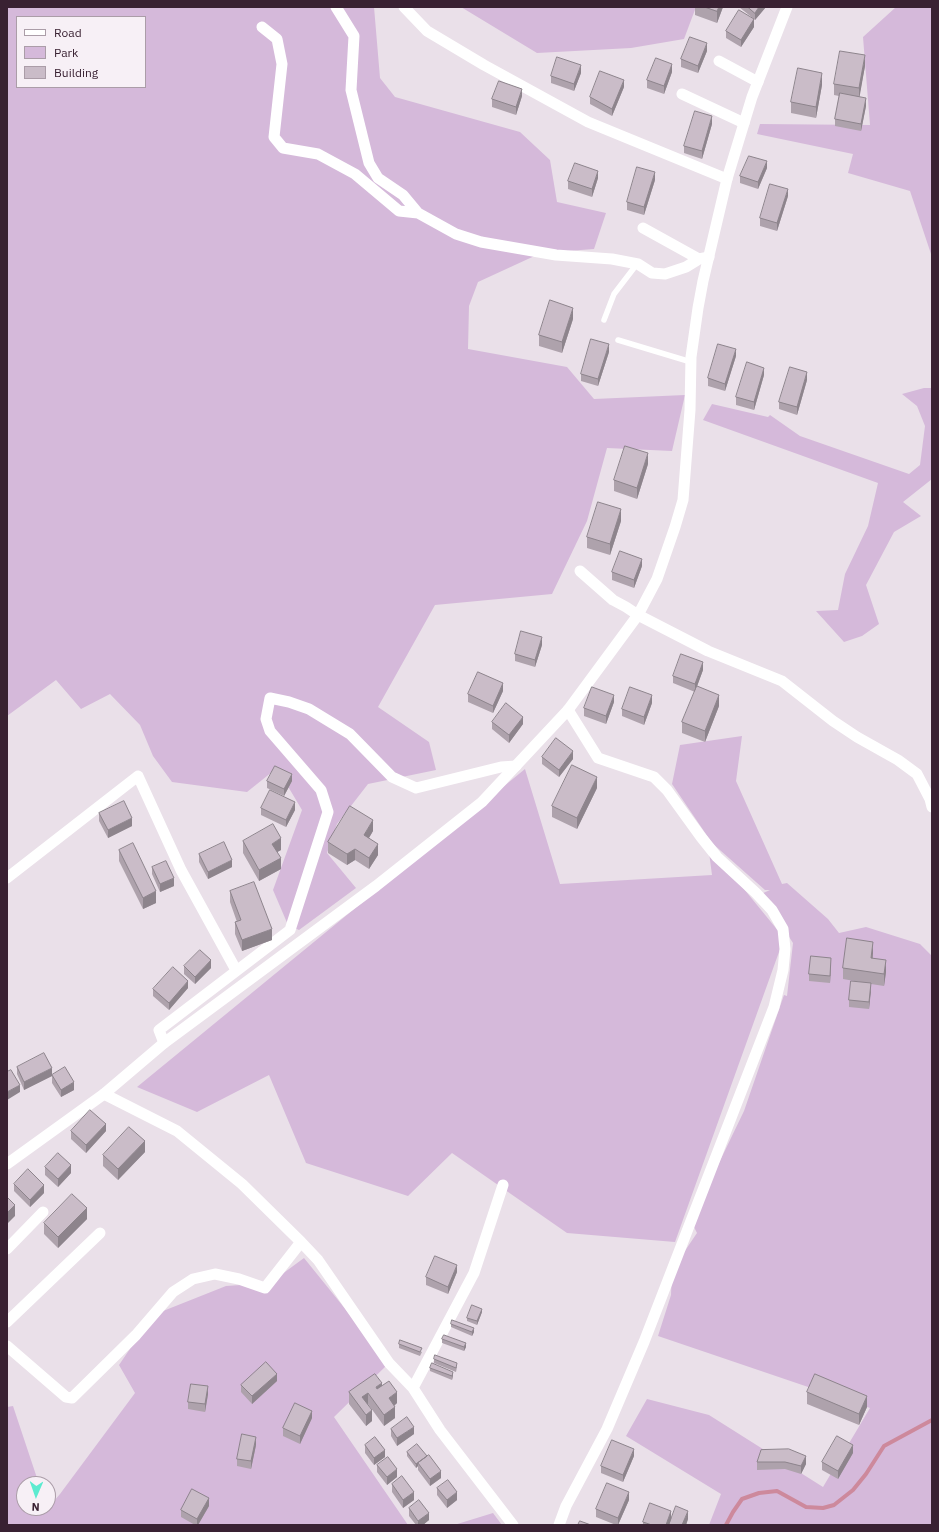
<!DOCTYPE html>
<style>
body{margin:0}
#map{position:relative;width:939px;height:1532px;overflow:hidden;background:#eae0e9;font-family:"IBM Plex Sans",sans-serif}
canvas{display:block}
.frame{position:absolute;inset:0;border:8px solid #392132;pointer-events:none}
.legend{position:absolute;left:16px;top:16px;width:130px;height:72px;box-sizing:border-box;background:#f7f0f6;border:1px solid #ab9da8;margin:0;padding:5px 7px;list-style:none;font-size:12px;color:#392132}
.legend li{display:flex;align-items:center;gap:8px;height:20px}
.legend b{width:20px;border:1px solid #ab9da8}
.north{position:absolute;left:16px;top:1476px;width:40px;height:40px;box-sizing:border-box;background:#f7f0f6;border:1px solid #ab9da8;border-radius:50%;rotate:182deg;font-size:11px;font-weight:700;line-height:16px;text-align:center;color:#392132}
.north::after{content:'';display:block;margin:auto;width:14px;height:18px;background:#5cebd0;clip-path:polygon(50% 0,100% 100%,50% 72%,0 100%)}
</style>
<div id="map">
<canvas width="939" height="1532"></canvas>
<div class="frame"></div>
<ul class="legend">
<li><b style="height:5px;background:#fff"></b>Road</li>
<li><b style="height:11px;background:#d5b9da"></b>Park</li>
<li><b style="height:11px;background:#cabcc8"></b>Building</li>
</ul>
<div class="north">N</div>
</div>
<script>
const ctx = document.querySelector('canvas').getContext('2d');
ctx.lineJoin = 'round';
function fill(path, color) { ctx.fillStyle = color; ctx.fill(path, 'evenodd'); }
function strokePath(path, color, width, dash) { ctx.strokeStyle = color; ctx.lineWidth = width; ctx.lineCap = dash ? 'butt' : 'round'; ctx.setLineDash(dash || []); ctx.stroke(path); }
fill(new Path2D(`
 M7 7H374L380 78 395 97 520 132 550 160 557 202 606 213 594 249 541 253 478 282 469 306 468 349 567 367 594 399 685 395 672 451 607 448 587 521 552 594 435 605 378 707 429 742 436 770 368 784 337 824 327 853 356 888 299 930 288 925 273 890 302 810 277 768 247 792 172 782 153 756 140 725 110 694 81 709 56 680 7 716ZM17 17H145V87H17Z
 M461 7H696L684 39 631 48 537 53Z
 M896 7H932V257L910 191 848 173 853 154 757 134 760 124 870 125 863 37Z
 M924 388H932V479L903 502 921 516 894 532 866 585 879 624 862 636 844 642 816 611 838 610 845 574 868 526 878 483 703 420 712 404 768 417 770 415 800 436 909 474 920 465 925 426 917 406 902 394Z
 M742 736 736 781 782 884 787 883 828 919 839 933 866 927 920 944 932 956V1525H709L721 1494 626 1436 647 1399 709 1415 823 1487 870 1408 658 1336 671 1295 672 1270 697 1233 691 1221 744 1111 784 995 787 996 793 943 761 894 770 890H765L712 843 672 784 680 745Z
 M525 769 560 884 712 875 708 845 784 938 675 1242 567 1233 452 1153 408 1196 306 1163 269 1075 197 1112 137 1087Z
 M304 1258 389 1363 334 1417 408 1525H7V1407L13 1406 39 1484H24V1508H48L60 1494 135 1393 119 1365 153 1315 226 1286 270 1283Z
 M493 1513 502 1525H454Z`), '#d5b9da');
strokePath(new Path2D(`
 M726 1525 733 1512 742 1499 759 1493 777 1491 806 1507 823 1508 834 1505 853 1490 866 1474 884 1446 932 1420`), '#cd899c', 4);
strokePath(new Path2D(`
 M604 320 614 294 637 264
 M618 340 691 362`), '#fff', 5.5);
strokePath(new Path2D(`
 M336 7 354 36 351 90 369 163 378 178 403 195 418 213
 M404 7 427 31 484 65 588 122 727 179
 M262 27 277 39 282 64 274 137 283 148 318 154 355 174 399 211 418 213 456 234 481 242 556 255 612 259 638 264 652 273 665 274 686 267 699 259 709 257
 M719 61 758 82
 M682 94 744 123
 M643 228 699 259
 M580 571 613 600 626 607 638 615 708 651 782 681 833 721 857 737 898 760 917 774 930 799 932 807
 M7 878 138 776 181 870 236 970
 M164 1043 159 1030 290 930 328 812 321 790 270 731 266 719 270 698 289 702 309 709 350 734 392 777 416 788 501 767 516 766
 M104 1094 177 1131 242 1184 301 1242 318 1260 389 1363 413 1388 440 1430 513 1525
 M7 1249 43 1212
 M7 1322 100 1233
 M7 1346 66 1397 72 1398 136 1335 173 1292 193 1279 215 1274 239 1279 265 1288 301 1242
 M413 1388 474 1273 503 1185
 M559 1525 566 1506 607 1429 644 1342 774 1007 783 970 785 949 783 929 772 910 756 893 717 857 701 837 667 790 654 777 598 758 568 710`), '#fff', 11);
strokePath(new Path2D(`
 M7 1164 104 1094 164 1043 376 886 482 802 568 710 638 615 657 579 675 527 683 500 690 410 691 357 698 308 703 281 727 179 752 97 787 7`), '#fff', 11);
fill(new Path2D(`
 M695 7H723L717 23 695 15Z
 M739 7H766L755 20 754 19V27L741 47 726 38V31L754 19Z
 M707 51 698 73 681 67V59Z
 M865 66 859 97 866 106 861 131 835 126V119L839 96 834 95V84Z
 M672 72 664 94 647 88V80Z
 M581 73 574 91 551 83V76Z
 M822 85 816 118 791 113V102Z
 M624 87 612 116 590 104V97Z
 M522 96 516 115 492 107V99Z
 M712 124 702 159 684 153V146Z
 M767 168 758 189 740 183V176Z
 M598 178 592 197 568 189V181Z
 M655 180 644 215 627 210V202Z
 M788 196 777 231 760 226V218Z
 M573 319 562 353 539 346V335Z
 M609 352 598 386 581 381V374Z
 M736 356 725 391 708 386V378Z
 M764 375 754 410 736 405V397Z
 M807 380 797 415 779 409V402Z
 M648 464 637 499 614 491V480Z
 M621 521 610 555 587 548V537Z
 M642 566 634 588 612 580V572Z
 M542 645 535 667 515 661V654Z
 M703 670 695 691 719 706 705 742 682 733V722L695 692 673 683V676Z
 M503 691 493 713 468 702V694Z
 M614 702 606 724 584 716V708Z
 M652 703 644 725 622 716V709Z
 M492 722 523 724 509 743 492 729Z
 M542 757 573 759 559 777 542 764Z
 M267 781H292L284 796 267 788Z
 M597 788 577 829 552 817V806Z
 M261 808 295 810 286 827 261 815Z
 M99 813 132 826 108 838 99 821Z
 M373 831 369 838 378 855 369 869 355 860 347 865 328 853V842Z
 M243 841 281 850 277 852 281 869 259 881 243 853Z
 M119 850 156 903 143 909 119 861Z
 M199 854 232 867 208 879 199 862Z
 M152 867 174 886 160 892 152 874Z
 M230 891 272 940 242 951 235 934V922H237L230 902Z
 M873 953V958L886 972 884 986 871 984 869 1009 849 1007V1000L866 983 843 979V968Z
 M831 965 830 983 809 981V974Z
 M184 966 211 968 195 984 184 974Z
 M188 988 169 1010 153 996V989Z
 M17 1067 52 1075 74 1090 61 1097 52 1083V1076L24 1090 17 1074Z
 M71 1131H106L86 1153 71 1139Z
 M145 1152 118 1180 103 1166V1155Z
 M45 1167 71 1173 58 1187 45 1175Z
 M14 1184 44 1193 30 1207 14 1191Z
 M87 1219 58 1248 44 1234V1223Z
 M457 1272 448 1294 426 1285V1277Z
 M482 1312 477 1325 467 1321V1318Z
 M451 1324 474 1332 472 1336 451 1327Z
 M442 1339 466 1347 464 1351 442 1343Z
 M399 1344 422 1352 420 1356 399 1348Z
 M434 1359 457 1367 456 1372 434 1363Z
 M430 1368 453 1375 452 1380 430 1371Z
 M277 1381 252 1404 241 1392V1385Z
 M382 1386 397 1403 394 1406 395 1418 384 1426 368 1404 372 1421 366 1426 349 1404V1392Z
 M807 1392 867 1407 859 1425 807 1404Z
 M208 1394 205 1412 188 1409V1402Z
 M312 1418 300 1444 283 1436V1428Z
 M391 1429 414 1434 397 1446 391 1436Z
 M256 1445 251 1469 237 1466V1459Z
 M365 1445 385 1457 374 1465 365 1453Z
 M407 1452 427 1457 441 1478 430 1486 418 1470V1466L416 1468 407 1456Z
 M853 1453 838 1479 822 1470V1462Z
 M634 1456 623 1482 601 1473V1466Z
 M806 1456V1464L801 1474 785 1469 757 1470V1462Z
 M377 1465 397 1477 387 1485 377 1472Z
 M392 1484 414 1500 403 1508 392 1492Z
 M437 1488 457 1500 447 1508 437 1495Z
 M629 1500 618 1525H616L596 1517V1509Z
 M209 1506 198 1525H195L181 1517V1510Z
 M409 1508 429 1520 423 1525H416L409 1516Z
 M671 1518 688 1519 686 1525H643V1522Z`), '#aea2ac');
fill(new Path2D(`
 M719 7H723L717 23V11Z
 M759 7H766L755 20V13Z
 M754 19V27L741 47V40Z
 M707 43V51L698 73V66Z
 M865 55V66L859 100V88Z
 M672 64V72L664 94V86Z
 M581 65V73L574 91V84Z
 M822 73V85L816 118V107Z
 M624 80V87L612 116V109Z
 M522 89V96L516 115V107Z
 M866 98V106L861 131V124Z
 M712 116V124L702 159V151Z
 M767 161V168L758 189V182Z
 M598 171V178L592 197V189Z
 M655 172V180L644 215V207Z
 M788 189V196L777 231V223Z
 M573 308V319L562 353V342Z
 M609 344V352L598 386V379Z
 M736 349V356L725 391V384Z
 M764 368V375L754 410V402Z
 M807 372V380L797 415V407Z
 M648 453V464L637 499V488Z
 M621 509V521L610 555V544Z
 M642 559V566L634 588V580Z
 M542 637V645L535 667V660Z
 M703 662V670L695 692V684Z
 M503 683V691L493 713V706Z
 M614 695V702L606 724V716Z
 M652 695V703L644 725V717Z
 M719 695V706L705 742V731Z
 M523 717V724L509 743V735Z
 M573 751V759L559 777V770Z
 M292 774V781L284 796V789Z
 M597 777V788L577 829V818Z
 M295 802V810L286 827V820Z
 M132 818V826L108 838V830Z
 M373 820V831L364 846V835Z
 M281 838V850L272 855V844Z
 M378 844V855L369 869V858Z
 M355 849V860L347 865V854Z
 M281 858V869L259 881V870Z
 M232 860V867L208 879V872Z
 M174 878V886L160 892V884Z
 M156 891V903L143 909V898Z
 M272 929V940L242 951V940Z
 M873 942V953L871 969V958Z
 M831 958V965L830 983V976Z
 M211 960V968L195 984V977Z
 M886 960V972L884 986V974Z
 M188 981V988L169 1010V1003Z
 M871 983V991L869 1009V1002Z
 M52 1068V1076L24 1090V1082Z
 M74 1082V1090L61 1097V1090Z
 M20 1085V1092L7 1100V1092Z
 M106 1124V1131L86 1153V1145Z
 M145 1141V1152L118 1180V1169Z
 M71 1165V1173L58 1187V1179Z
 M44 1185V1193L30 1207V1200Z
 M15 1205V1216L7 1224V1213Z
 M87 1208V1219L58 1248V1237Z
 M457 1265V1272L448 1294V1287Z
 M482 1309V1312L477 1325V1321Z
 M474 1328V1332L472 1336V1332Z
 M466 1343V1347L464 1351V1347Z
 M453 1372V1375L452 1380V1376Z
 M277 1374V1381L252 1404V1396Z
 M382 1383V1394L376 1387Z
 M208 1386V1394L205 1412V1404Z
 M397 1392V1403L389 1410V1398Z
 M368 1393V1404L362 1409V1397Z
 M867 1396V1407L859 1425V1414Z
 M395 1407V1418L384 1426V1415Z
 M372 1410V1421L366 1426V1415Z
 M312 1411V1418L300 1444V1436Z
 M414 1427V1434L397 1446V1438Z
 M256 1437V1445L251 1469V1461Z
 M853 1445V1453L838 1479V1471Z
 M634 1449V1456L623 1482V1475Z
 M385 1450V1457L374 1465V1458Z
 M427 1456V1459L418 1463V1466L416 1468V1464Z
 M806 1456V1464L801 1474V1466Z
 M397 1469V1477L387 1485V1477Z
 M441 1471V1478L430 1486V1479Z
 M414 1492V1500L403 1508V1500Z
 M457 1492V1500L447 1508V1500Z
 M629 1492V1500L618 1525V1518Z
 M209 1498V1506L198 1525H197V1519Z
 M671 1511V1519L669 1525H666Z
 M688 1511V1519L686 1525H682Z
 M429 1513V1520L423 1525H418V1521Z`), '#8d848c');
const building = new Path2D(`
 M705 7H719L717 11Z
 M748 7H759L755 13Z
 M739 10 754 19 741 40 726 31Z
 M690 37 707 43 698 66 681 59Z
 M840 51 865 55 859 88 834 84Z
 M557 57 581 65 574 84 551 76Z
 M656 58 672 64 664 86 647 80Z
 M798 68 822 73 816 107 791 102Z
 M600 71 624 80 612 109 590 97Z
 M499 81 522 89 516 107 492 99Z
 M840 93 866 98 861 124 835 119Z
 M695 111 712 116 702 151 684 146Z
 M749 156 767 161 758 182 740 176Z
 M575 163 598 171 592 189 568 181Z
 M637 167 655 172 644 207 627 202Z
 M770 184 788 189 777 223 760 218Z
 M550 300 573 308 562 342 539 335Z
 M591 339 609 344 598 379 581 374Z
 M718 344 736 349 725 384 708 378Z
 M747 362 764 368 754 402 736 397Z
 M790 367 807 372 797 407 779 402Z
 M625 446 648 453 637 488 614 480Z
 M598 502 621 509 610 544 587 537Z
 M620 551 642 559 634 580 612 572Z
 M521 631 542 637 535 660 515 654Z
 M681 654 703 662 695 684 673 676Z
 M478 672 503 683 493 706 468 694Z
 M697 686 719 695 705 731 682 722Z
 M592 687 614 695 606 716 584 708Z
 M630 687 652 695 644 717 622 709Z
 M506 703 523 717 509 735 492 722Z
 M556 738 573 751 559 770 542 757Z
 M572 765 597 777 577 818 552 806Z
 M275 766 292 774 284 789 267 781Z
 M270 790 295 802 286 820 261 808Z
 M124 801 132 818 108 830 99 813Z
 M350 806 373 820 364 835 378 844 369 858 355 849 347 854 328 842Z
 M273 824 281 838 272 844 281 858 259 870 243 841Z
 M224 842 232 860 208 872 199 854Z
 M133 843 156 891 143 898 119 850Z
 M166 861 174 878 160 884 152 867Z
 M254 882 272 929 242 940 235 922 241 920 230 891Z
 M847 938 873 942 871 958 886 960 884 974 843 968Z
 M200 950 211 960 195 977 184 966Z
 M811 956 831 958 830 976 809 974Z
 M173 967 188 981 169 1003 153 989Z
 M851 981 871 983 869 1002 849 1000Z
 M44 1053 52 1068 24 1082 17 1067Z
 M65 1067 74 1082 61 1090 52 1075Z
 M11 1070 20 1085 7 1092V1072Z
 M90 1110 106 1124 86 1145 71 1131Z
 M129 1127 145 1141 118 1169 103 1155Z
 M58 1153 71 1165 58 1179 45 1167Z
 M28 1169 44 1185 30 1200 14 1184Z
 M72 1194 87 1208 58 1237 44 1223Z
 M7 1197 15 1205 7 1213Z
 M435 1256 457 1265 448 1287 426 1277Z
 M472 1305 482 1309 477 1321 467 1318Z
 M452 1320 474 1328 472 1332 451 1324Z
 M444 1335 466 1343 464 1347 442 1339Z
 M400 1340 422 1348 420 1352 399 1344Z
 M435 1355 457 1363 456 1368 434 1359Z
 M266 1362 277 1374 252 1396 241 1385Z
 M432 1363 453 1372 452 1376 430 1368Z
 M375 1374 382 1383 376 1387 377 1389 389 1381 397 1392 389 1398 395 1407 384 1415 368 1393 362 1397 372 1410 366 1415 349 1392Z
 M815 1374 867 1396 859 1414 807 1392Z
 M191 1384 208 1386 205 1404 188 1402Z
 M295 1403 312 1411 300 1436 283 1428Z
 M407 1417 414 1427 397 1438 391 1429Z
 M242 1434 256 1437 251 1461 237 1459Z
 M837 1436 853 1445 838 1471 822 1462Z
 M375 1437 385 1450 374 1458 365 1445Z
 M612 1440 634 1449 623 1475 601 1466Z
 M417 1444 427 1456 416 1464 407 1452Z
 M789 1449 806 1456 801 1466 785 1462H757L761 1450Z
 M429 1455 441 1471 430 1479 418 1463Z
 M388 1457 397 1469 387 1477 377 1465Z
 M402 1476 414 1492 403 1500 392 1484Z
 M448 1480 457 1492 447 1500 437 1488Z
 M607 1483 629 1492 618 1518 596 1509Z
 M192 1489 209 1498 197 1519 181 1510Z
 M419 1500 429 1513 418 1521 409 1508Z
 M650 1503 671 1511 666 1525H652L643 1522Z
 M676 1506 688 1511 682 1525H669Z
 M580 1521 591 1525H578Z`);
fill(building, '#cabcc8');
strokePath(building, '#8d848c', 1);
</script>
